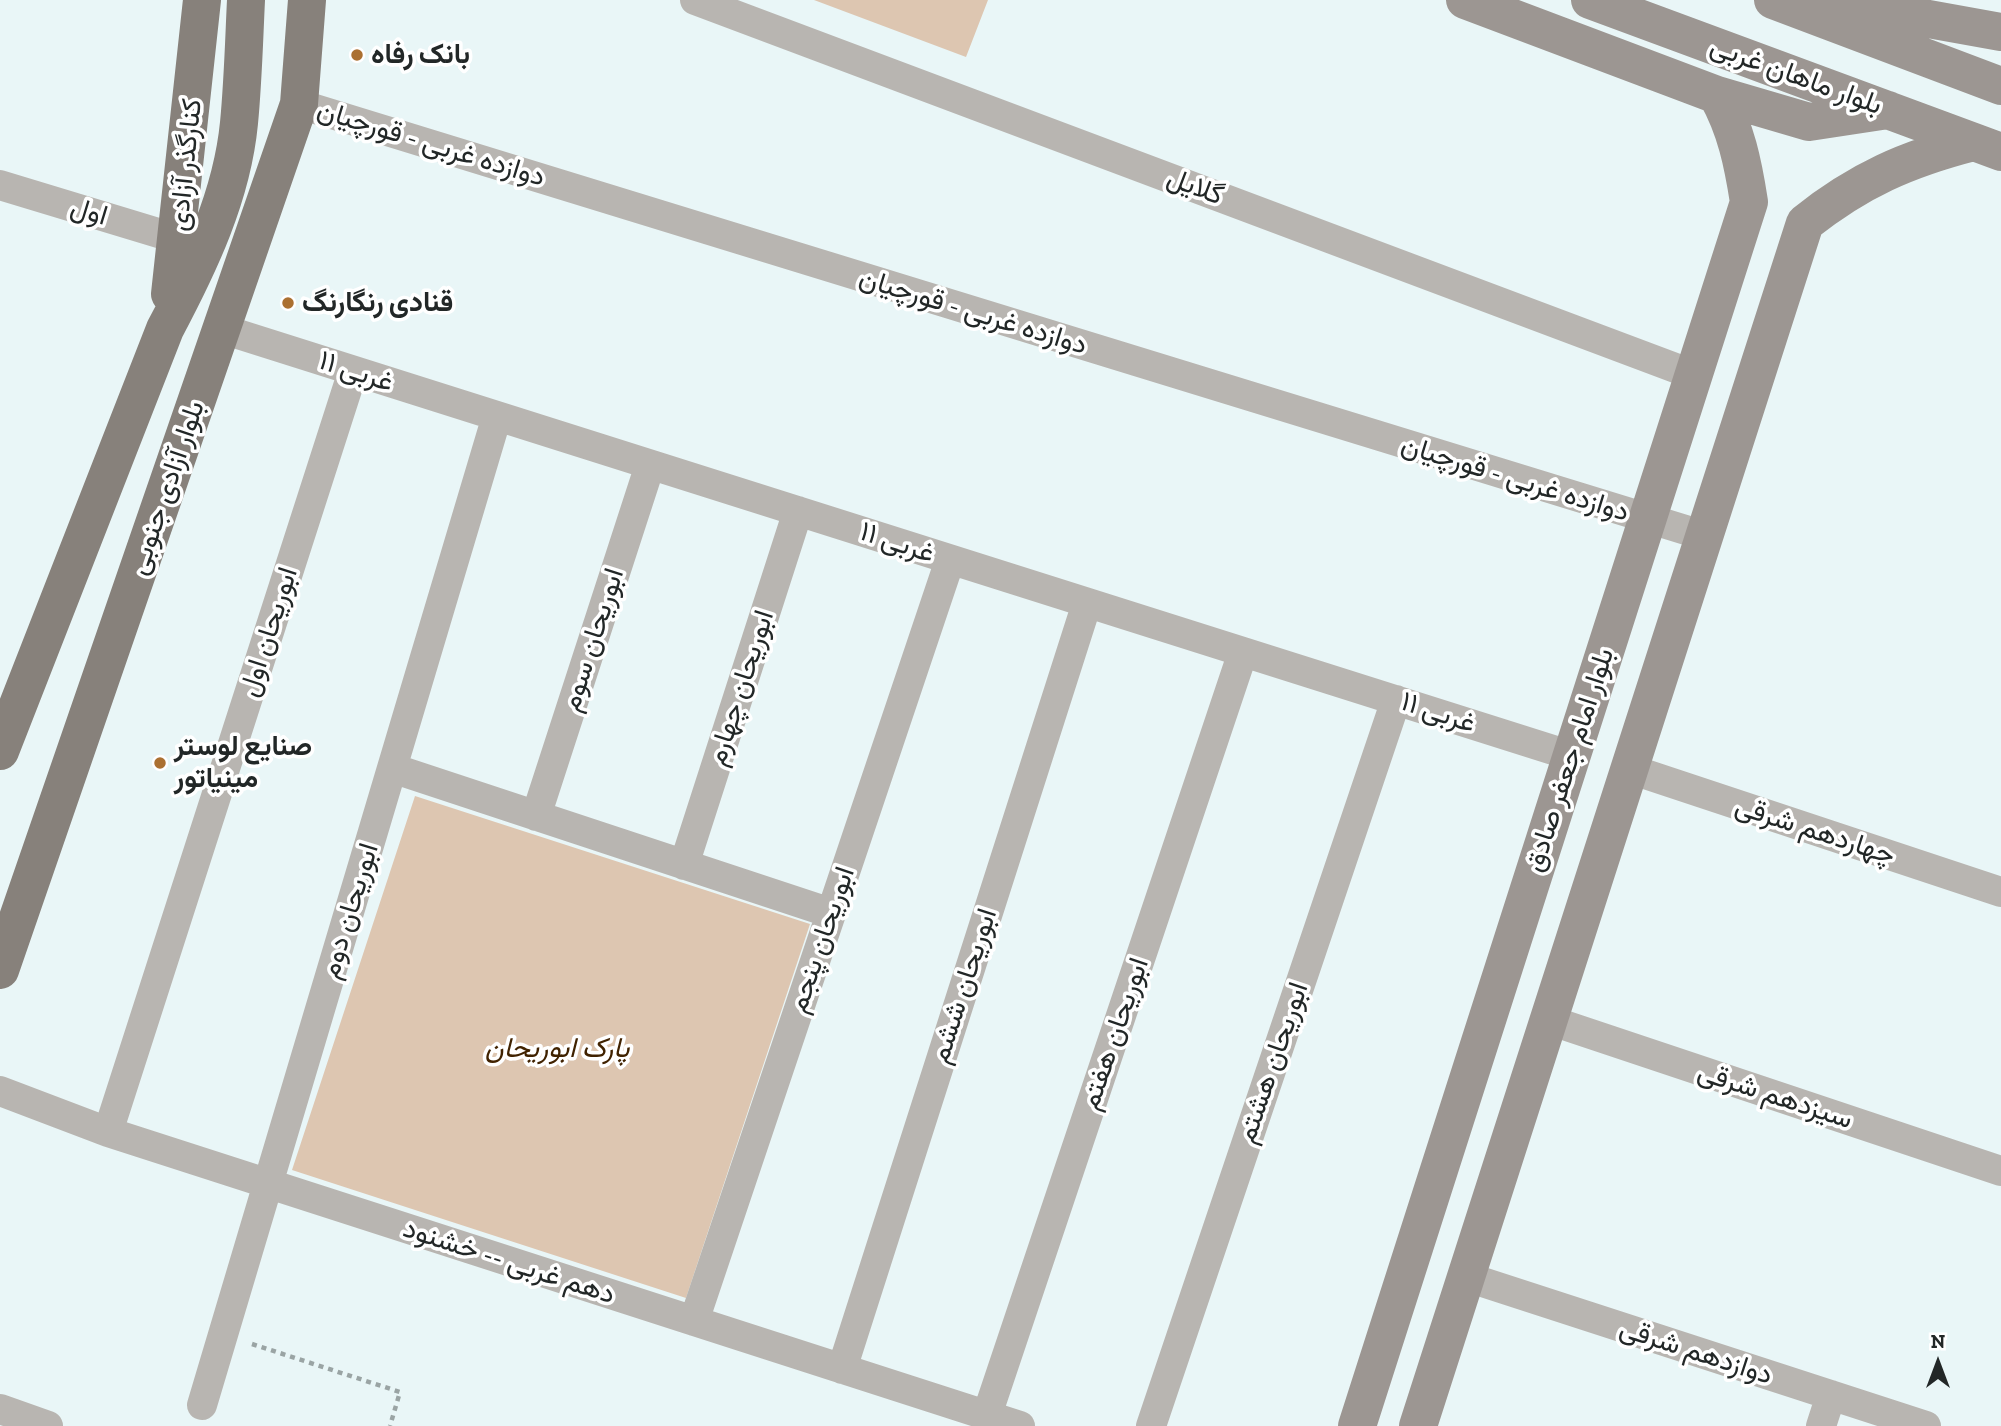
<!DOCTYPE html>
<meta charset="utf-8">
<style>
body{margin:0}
#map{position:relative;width:2001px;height:1426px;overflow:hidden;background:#e9f6f7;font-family:"Zilla Slab",serif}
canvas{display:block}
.north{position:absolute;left:1903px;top:1328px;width:70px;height:70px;-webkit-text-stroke:5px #fff;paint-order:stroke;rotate:0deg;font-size:19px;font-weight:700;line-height:28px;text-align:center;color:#222727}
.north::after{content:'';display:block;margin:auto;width:24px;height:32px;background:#222727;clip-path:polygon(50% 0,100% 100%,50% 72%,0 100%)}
</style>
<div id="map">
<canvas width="2001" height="1426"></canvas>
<div class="north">N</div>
</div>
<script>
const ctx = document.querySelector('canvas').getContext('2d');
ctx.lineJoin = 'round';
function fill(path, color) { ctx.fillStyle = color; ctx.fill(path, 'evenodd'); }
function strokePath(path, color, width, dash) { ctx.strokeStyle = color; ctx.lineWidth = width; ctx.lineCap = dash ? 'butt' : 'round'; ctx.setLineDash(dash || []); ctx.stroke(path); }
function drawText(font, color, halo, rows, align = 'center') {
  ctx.font = font + ' "Zilla Slab",Vazirmatn,serif'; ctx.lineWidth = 7; ctx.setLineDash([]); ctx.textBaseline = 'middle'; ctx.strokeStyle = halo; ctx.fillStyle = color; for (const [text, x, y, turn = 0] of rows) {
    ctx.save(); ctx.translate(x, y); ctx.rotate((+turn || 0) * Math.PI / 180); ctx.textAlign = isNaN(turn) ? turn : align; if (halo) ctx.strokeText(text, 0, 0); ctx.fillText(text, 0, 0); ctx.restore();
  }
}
fill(new Path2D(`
 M814 0H988L966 57Z
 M415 796 810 924 686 1298 292 1170Z`), '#ddc6b1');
strokePath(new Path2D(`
 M252 1344 400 1392 390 1426`), '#9aa4a4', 4.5, [5, 5]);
strokePath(new Path2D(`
 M695 0 1694 375
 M299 104 1702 535
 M0 185 178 239
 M222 329 1572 756
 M392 768 831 913
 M1630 769 2001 892
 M536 816 650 465
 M684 865 798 511
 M1549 1020 2001 1171
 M0 1091 108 1132 1020 1426
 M108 1132 353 371
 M1467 1277 1926 1426
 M694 1321 950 560
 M842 1369 1087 603
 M202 1405 497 416
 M0 1409 48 1426
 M987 1415 1243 652
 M1151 1426 1396 700
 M1821 1426 1831 1395`), '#b8b5b1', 30);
strokePath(new Path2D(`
 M1465 0 1717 95 1809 122 1888 110
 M1590 0 2001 152
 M1773 0 2001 86
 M1823 0 2001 32
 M1357 1426 1749 202C1743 163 1736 129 1717 95
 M1418 1426 1805 223C1859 180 1907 159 1973 142`), '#9c9692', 38);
strokePath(new Path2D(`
 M170 294 202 0
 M0 751 165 329C199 265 232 196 239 123 243 82 244 41 246 0
 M0 970 299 104 307 0`), '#87817b', 38);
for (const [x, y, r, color] of [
 [357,55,7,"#ab7031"],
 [288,303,7,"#ab7031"],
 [160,763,7,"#ab7031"]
]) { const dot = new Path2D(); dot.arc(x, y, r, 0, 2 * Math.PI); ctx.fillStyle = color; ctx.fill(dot); strokePath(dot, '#fff', 2.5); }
drawText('bold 28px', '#222727', '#fff', [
 ["بانک رفاه",371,55],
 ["قنادی رنگارنگ",302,303],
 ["صنایع لوستر",174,747],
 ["مینیاتور",174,779]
], 'left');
drawText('28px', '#222727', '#fff', [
 ["بلوار ماهان غربی",1796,76,20],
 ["دوازده غربی - قورچیان",431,144,17],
 ["کنارگذر آزادی",186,165,-84],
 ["گلایل",1195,187,21],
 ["اول",89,212,17],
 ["دوازده غربی - قورچیان",973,312,17],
 ["۱۱ غربی",356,372,18],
 ["دوازده غربی - قورچیان",1515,479,17],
 ["بلوار آزادی جنوبی",167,488,-71],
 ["۱۱ غربی",897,543,18],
 ["ابوریحان اول",269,632,-72],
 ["ابوریحان سوم",593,640,-72],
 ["ابوریحان چهارم",741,688,-72],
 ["۱۱ غربی",1438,713,18],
 ["بلوار امام جعفر صادق",1570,760,-72],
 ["چهاردهم شرقی",1815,831,18],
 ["ابوریحان دوم",350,911,-73],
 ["ابوریحان پنجم",822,940,-71],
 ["ابوریحان ششم",964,986,-72],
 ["ابوریحان هفتم",1115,1034,-71],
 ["ابوریحان هشتم",1273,1063,-71],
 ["سیزدهم شرقی",1775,1096,18],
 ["دهم غربی -- خشنود",509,1262,18],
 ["دوازدهم شرقی",1696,1352,18]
]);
drawText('italic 28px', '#402200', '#fff', [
 ["پارک ابوریحان",557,1049]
]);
</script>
